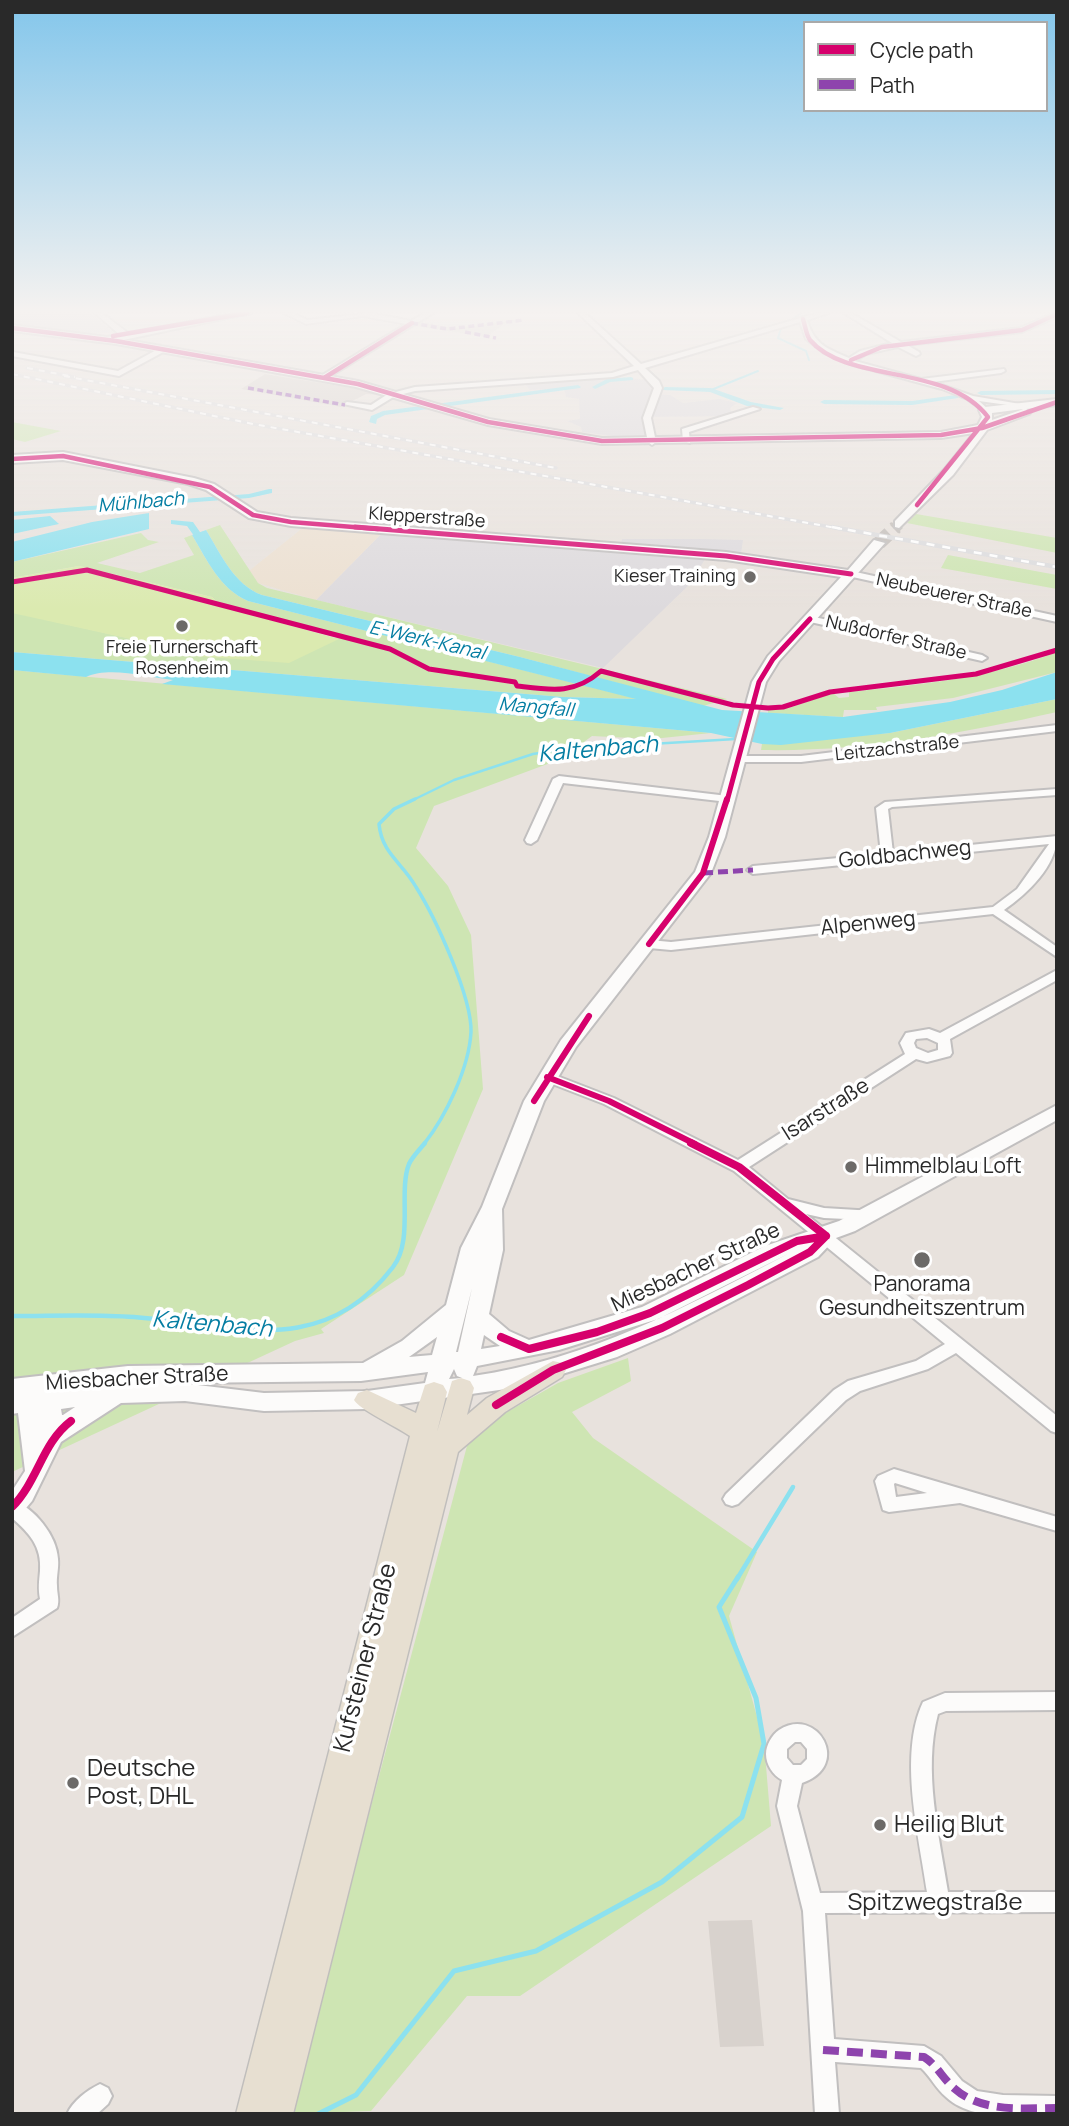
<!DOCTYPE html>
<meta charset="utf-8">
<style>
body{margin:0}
#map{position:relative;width:1069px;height:2126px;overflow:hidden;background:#e8e2dd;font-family:Manrope,sans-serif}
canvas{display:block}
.frame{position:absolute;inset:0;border:14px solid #292929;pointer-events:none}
.legend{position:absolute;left:803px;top:21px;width:245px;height:91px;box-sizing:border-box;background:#fff;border:2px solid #a9a9a9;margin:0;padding:9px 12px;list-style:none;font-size:21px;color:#292929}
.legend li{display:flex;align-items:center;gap:14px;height:35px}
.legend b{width:35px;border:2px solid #a9a9a9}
</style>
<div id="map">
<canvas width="1069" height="2126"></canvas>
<div class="frame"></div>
<ul class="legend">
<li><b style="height:9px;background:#d6006c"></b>Cycle path</li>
<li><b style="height:9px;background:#8e44ad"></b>Path</li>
</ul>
</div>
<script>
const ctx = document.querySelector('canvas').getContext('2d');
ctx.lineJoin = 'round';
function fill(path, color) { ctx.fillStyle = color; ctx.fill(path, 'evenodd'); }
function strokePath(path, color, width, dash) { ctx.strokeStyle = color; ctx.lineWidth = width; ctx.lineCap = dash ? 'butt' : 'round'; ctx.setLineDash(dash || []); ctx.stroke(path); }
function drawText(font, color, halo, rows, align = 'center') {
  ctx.font = font + ' Manrope,sans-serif'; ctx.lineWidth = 7; ctx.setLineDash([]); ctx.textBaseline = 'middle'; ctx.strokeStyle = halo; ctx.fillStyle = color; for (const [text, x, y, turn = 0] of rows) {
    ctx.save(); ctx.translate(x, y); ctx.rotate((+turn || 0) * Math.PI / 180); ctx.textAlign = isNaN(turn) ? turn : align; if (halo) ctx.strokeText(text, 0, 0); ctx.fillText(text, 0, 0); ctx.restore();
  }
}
fill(new Path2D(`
 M12 313H91L111 330 109 333H69L12 325Z
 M617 377 648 380 652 387 651 394 670 395 683 403 719 399 737 403 730 408 733 416 641 417 647 438H627L582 432 581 427 567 421 580 419 579 399 566 397 564 389 530 390 524 383Z
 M382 533 705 559 691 583 603 668 316 600Z
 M622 539H700L743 540 741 554 621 544Z`), '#dddadd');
fill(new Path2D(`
 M305 526 382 533 316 600 258 583 249 571Z`), '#ece0d1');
fill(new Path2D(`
 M12 422 61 431 25 442 12 439Z
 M916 514 1057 538V553L907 523Z
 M220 525 258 583 267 588 727 699 703 706 520 657 262 595C234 585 221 554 206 530Z
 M141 533 148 540 159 542 97 563 140 573 194 555 184 538 192 535C207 560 220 589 248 601L638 699 563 697 12 652V613H16L159 645 155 653 338 638 223 607 212 597 79 566 12 578V562Z
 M948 555 1057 575V589L941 568Z
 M1057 652V672L953 698 876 707 877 710H844L843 717 768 713V710L789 708 833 693 839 698 849 697V692C919 685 990 678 1057 652Z
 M12 670 711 733 652 739 592 736 561 759 434 806 416 848 448 886 471 935 483 1089 404 1275 321 1329 324 1333 295 1341 12 1472Z
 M1057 699V712C959 734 861 752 761 750L762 744 890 733Z
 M628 1358 631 1381 572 1412 593 1438 757 1552 729 1616 764 1742 771 1826 520 1996H467L371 2111 289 2114 467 1446 493 1420 558 1383Z`), '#cee5b3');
fill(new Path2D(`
 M79 566 212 597 223 607 339 639 289 663 154 653 158 645 12 613V578Z`), '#dbeab0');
fill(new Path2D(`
 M521 319 523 322 506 323 486 337 415 326 421 322 456 328Z
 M265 374 365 390 384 395 366 394 341 407 241 389Z
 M752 1920 764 2046 720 2047 708 1921Z`), '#d8d2cd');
fill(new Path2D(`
 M149 513V529L12 562V542L92 522Z
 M50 516 59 524 12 534V520Z
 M206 530C221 554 234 585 262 595L520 657 722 710 843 717 950 702 1002 690 1057 672V699L890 733 781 745 762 744 711 733 162 684 173 680C148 677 109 666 86 677L12 670V652L563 697 636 699 248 601C220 589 207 560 192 535Z`), '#8ce1ef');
strokePath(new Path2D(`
 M801 313 781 328 778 338 806 351 809 360
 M711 390 758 371`), '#8ce1ef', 2);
strokePath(new Path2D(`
 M411 801 454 780 533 754 565 749 736 739`), '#8ce1ef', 2.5);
strokePath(new Path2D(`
 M415 799 394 809 379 824C382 854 402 862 416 887 435 917 472 997 471 1032 469 1068 446 1116 424 1144`), '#8ce1ef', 3.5);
strokePath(new Path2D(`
 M12 1316C52 1316 94 1314 134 1317 233 1325 322 1360 393 1267 414 1240 398 1192 409 1164 412 1157 420 1149 425 1143
 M737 1579 793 1487`), '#8ce1ef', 4.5);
strokePath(new Path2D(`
 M318 2114 356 2095 454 1971 536 1951 662 1882 742 1817 764 1744 756 1698 719 1607 738 1577`), '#8ce1ef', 5);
fill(new Path2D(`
 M631 377 633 378V380L610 382 595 389 592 387 607 379Z
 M578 385 581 387 580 388 385 415 377 419 376 424 369 422 371 416 383 411Z
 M665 387 711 388 751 402 784 408 780 410 747 406 710 392 663 390 662 389Z
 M1057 390V394L981 395 977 393 981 391Z
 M956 395 958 396V398L912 405 824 404 820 402 824 400 912 401Z
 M269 489H272V493L249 498 12 516V512L249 494Z
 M171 520 193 522 209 545 202 547 187 526 171 524Z`), '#8ce1ef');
strokePath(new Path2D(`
 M894 529 899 524`), '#c2bdb9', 11, [11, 5]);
strokePath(new Path2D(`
 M879 543 896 527`), '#c2bdb9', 14, [14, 7]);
const street = new Path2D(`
 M95 313H102L128 333 238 313H251L128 339 103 342 99 340 100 338 120 335Z
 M284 313H293L307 320 370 313 411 321 425 313H433L324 380H321V376L406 324 363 316 306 324Z
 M578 313H585L641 364 818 313H828L807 320C815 345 826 348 849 358L860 351 892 343 844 313H851L901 342 1020 328 1054 313H1057V317L1022 332 907 345 919 352 920 354 916 356 898 347 866 354 855 361 921 379 1004 369 1005 371 1001 373 933 382 973 396 1026 405 1022 407 979 401 989 410 985 412 967 399 942 389 850 364 824 353 806 339 800 322 645 368 659 381 662 388 651 418 656 442 652 445 648 442 643 418 654 388 638 370 613 377 415 391 395 396 372 410 343 404 347 402 371 405 388 394 415 387 612 373 634 366Z
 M160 348 167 350 119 376 12 356 13 352 118 371Z
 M753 407 760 409 689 432 690 443 683 441 682 429Z
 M851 571 1057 616V622L848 576 846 574Z
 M810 616 982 655 987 658 982 661 806 621 805 619Z
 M1057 725V731L801 762H737L731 759 737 756H801Z
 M559 776 728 796 734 799 728 802 563 783 537 840 531 844 527 843 525 840 553 779Z
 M1057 789V795L892 807 888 809 893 853 1057 836C1057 866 1027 894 1004 910L1057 947V957L993 914 671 950 649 948 643 944 649 940 671 942 993 907 1017 889 1049 844 753 874 747 870 753 866 881 854 876 808 885 802Z
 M1057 970V980L950 1039 952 1053 950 1056 927 1062 916 1059 749 1167 788 1199 824 1208 874 1211 877 1215 874 1219 869 1220 824 1218 806 1214 1057 1416V1433L1051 1431 956 1353 928 1369 860 1391 846 1400 738 1504 732 1506 726 1504 723 1499 726 1494 834 1390 848 1381 916 1361 945 1344 734 1171 604 1104 542 1080 540 1077 547 1073 552 1074 614 1098 738 1160 905 1054 900 1043 906 1033 929 1029 940 1033ZM927 1038 938 1043V1050L928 1053 916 1048 914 1043 916 1039Z
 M894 1469 1057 1517V1531L960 1503 889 1512 883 1510 875 1481 878 1476ZM895 1483 927 1493 896 1497 894 1484Z
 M12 1500C34 1507 57 1536 58 1559 59 1568 56 1577 57 1586 57 1595 60 1600 57 1608L12 1637V1618L40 1599C38 1589 39 1581 40 1571 42 1546 29 1533 12 1518Z
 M1057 1692V1710L946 1711 938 1714C923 1771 939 1834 948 1892H1057V1912L825 1913 834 2039 924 2046 941 2056 962 2081 977 2091 1003 2095 1057 2096V2114C1021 2114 974 2123 946 2097 936 2089 931 2077 921 2068L835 2062 839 2114H815L803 1911 777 1806 782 1780C773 1775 766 1765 766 1754 766 1745 772 1735 779 1730 817 1705 853 1766 802 1783L797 1806 820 1893 927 1892C919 1836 898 1755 923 1702L945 1693ZM795 1742H801L807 1749V1759L801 1765H793L787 1758V1749Z
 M100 2084 108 2088 112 2096 108 2104 97 2114H67C73 2101 87 2090 100 2084Z`);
const secondary = new Path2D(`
 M12 325 116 338 358 381 489 419 602 438 941 432 978 425 982 417 979 410 985 407 1057 399V405L1026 409 1031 412 1029 414 987 430 953 475 899 528 895 527V521L944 470 974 433 941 438 602 444 488 425 356 387 116 344 12 331ZM1023 409 1021 410 992 420V413Z
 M63 452 194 478 214 484 257 512 291 518 726 552 848 570 874 540 885 543 779 661 766 682 725 837 711 873 576 1047 544 1101 502 1209 503 1250 489 1314 509 1331 529 1340 642 1307 765 1246 839 1221 1057 1105V1120L855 1231 836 1238 818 1257 670 1334 617 1357 520 1387 367 1409 264 1411 185 1401 121 1403 61 1442 32 1501 21 1514 12 1517V1491L25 1471 18 1413 12 1414V1379L128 1366 363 1363 402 1341 446 1305 461 1248 482 1207 524 1101 561 1040 695 872 709 837 752 682 768 656 841 577 726 560 291 526 249 518 206 490 188 484 63 460 12 463V455ZM788 1254C685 1307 590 1359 473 1376L477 1366 559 1350 658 1319ZM472 1288 458 1352H456ZM484 1335 500 1346 481 1349ZM437 1337 432 1355 409 1357ZM454 1369 457 1376 462 1378 449 1379ZM428 1372 425 1383 367 1391 264 1393 181 1383 361 1381ZM75 1407 63 1415H62L61 1409Z`);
const primary = new Path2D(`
 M553 1361 562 1363 566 1370 562 1377 505 1412 458 1452 293 2114H236L410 1436C397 1427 359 1409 354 1400L358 1393 367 1390 416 1413 425 1385 434 1382 443 1385 447 1392 437 1432 452 1381 461 1378 470 1381 474 1388 467 1415 487 1398Z`);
strokePath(street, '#c1bfbf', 4);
strokePath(secondary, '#c1bfbf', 4);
strokePath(primary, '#c0bebc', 3);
fill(street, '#fcfbfa');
fill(secondary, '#fcfbfa');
fill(primary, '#e7dfd1');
const railFar1 = new Path2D(`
 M27 368 75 377
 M12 374 253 424 842 529
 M64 376 556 468`);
const rail = new Path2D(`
 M832 527 1057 567`);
strokePath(railFar1, '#dcdcde', 3.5);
strokePath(rail, '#dcdcde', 4.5);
strokePath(railFar1, '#fff', 2, [6]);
strokePath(rail, '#fff', 2.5, [8]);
strokePath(new Path2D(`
 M412 323 447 329 524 320
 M465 332 496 338
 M248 388 345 405`), '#8e44ad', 3.5, [6, 3.5]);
strokePath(new Path2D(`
 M703 873 753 870`), '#8e44ad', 5, [10, 5]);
strokePath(new Path2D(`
 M823 2050 924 2057C937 2065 943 2079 955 2089 982 2113 1024 2108 1057 2108`), '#8e44ad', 8, [16, 8]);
strokePath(new Path2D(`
 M803 319C805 325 806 335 810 340 847 384 947 363 988 417L917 505
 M12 328 116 341 358 384 488 422 602 441 941 435 982 428 1057 402
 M113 336 247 313
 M851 360 882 347 1022 330 1057 314
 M324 378 412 323
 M12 459 63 456 210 487 253 515 291 522 378 529`), '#d6006c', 4.5);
strokePath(new Path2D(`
 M355 527 726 556 851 574
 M12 582 87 570 390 649 429 669 515 682 517 686C550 690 574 695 601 671L733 705 768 708 783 707 830 692 976 674 1057 650
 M727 801 759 682 773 659 810 619`), '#d6006c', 5);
strokePath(new Path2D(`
 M649 944 703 873 727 799
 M547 1077 609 1101 695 1144
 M534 1101 589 1016`), '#d6006c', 6);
strokePath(new Path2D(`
 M691 1143 739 1167 826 1236
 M501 1337 529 1349 597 1332 650 1313 797 1241 826 1236
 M496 1405 553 1370 662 1328 748 1285 810 1252 826 1236
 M12 1507C38 1481 42 1443 71 1421`), '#d6006c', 8);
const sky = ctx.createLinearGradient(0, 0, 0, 610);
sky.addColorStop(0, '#83c6eb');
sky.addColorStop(0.51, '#f5f2f0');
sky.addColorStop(1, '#f5f2f000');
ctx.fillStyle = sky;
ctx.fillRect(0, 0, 1069, 610);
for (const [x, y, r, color] of [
 [750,577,7,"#6c6a68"],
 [182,626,7,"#6c6a68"],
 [851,1167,7,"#6c6a68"],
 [922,1260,9,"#6c6a68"],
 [73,1783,7,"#6c6a68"],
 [880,1825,7,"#6c6a68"]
]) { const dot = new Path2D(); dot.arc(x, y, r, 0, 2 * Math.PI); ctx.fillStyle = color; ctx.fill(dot); strokePath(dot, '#fff', 2.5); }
drawText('18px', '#292929', '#fff', [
 ["Klepperstraße",427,518,4],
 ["Neubeuerer Straße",954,596,12],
 ["Nußdorfer Straße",896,638,13],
 ["Leitzachstraße",897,749,-6]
]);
drawText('18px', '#292929', '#fff', [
 ["Kieser Training",736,577],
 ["Freie Turnerschaft",182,648,"center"],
 ["Rosenheim",182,669,"center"]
], 'right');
drawText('italic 19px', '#047da2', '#fff', [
 ["Mühlbach",141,503,-5],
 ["E-Werk-Kanal",427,641,13],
 ["Mangfall",536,708,5]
]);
drawText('21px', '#292929', '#fff', [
 ["Goldbachweg",905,855,-6],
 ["Alpenweg",868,924,-6],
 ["Isarstraße",826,1110,-32],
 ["Miesbacher Straße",696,1268,-25],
 ["Miesbacher Straße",137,1379,-3]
]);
drawText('21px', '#292929', '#fff', [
 ["Himmelblau Loft",865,1167],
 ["Panorama",922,1285,"center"],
 ["Gesundheitszentrum",922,1309,"center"]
], 'left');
drawText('italic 23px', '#047da2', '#fff', [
 ["Kaltenbach",598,750,-5],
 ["Kaltenbach",212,1325,5]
]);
drawText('24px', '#292929', '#fff', [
 ["Kufsteiner Straße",366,1658,-76],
 ["Spitzwegstraße",935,1903]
]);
drawText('24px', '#292929', '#fff', [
 ["Deutsche",87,1769],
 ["Post, DHL",87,1797],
 ["Heilig Blut",894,1825]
], 'left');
</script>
